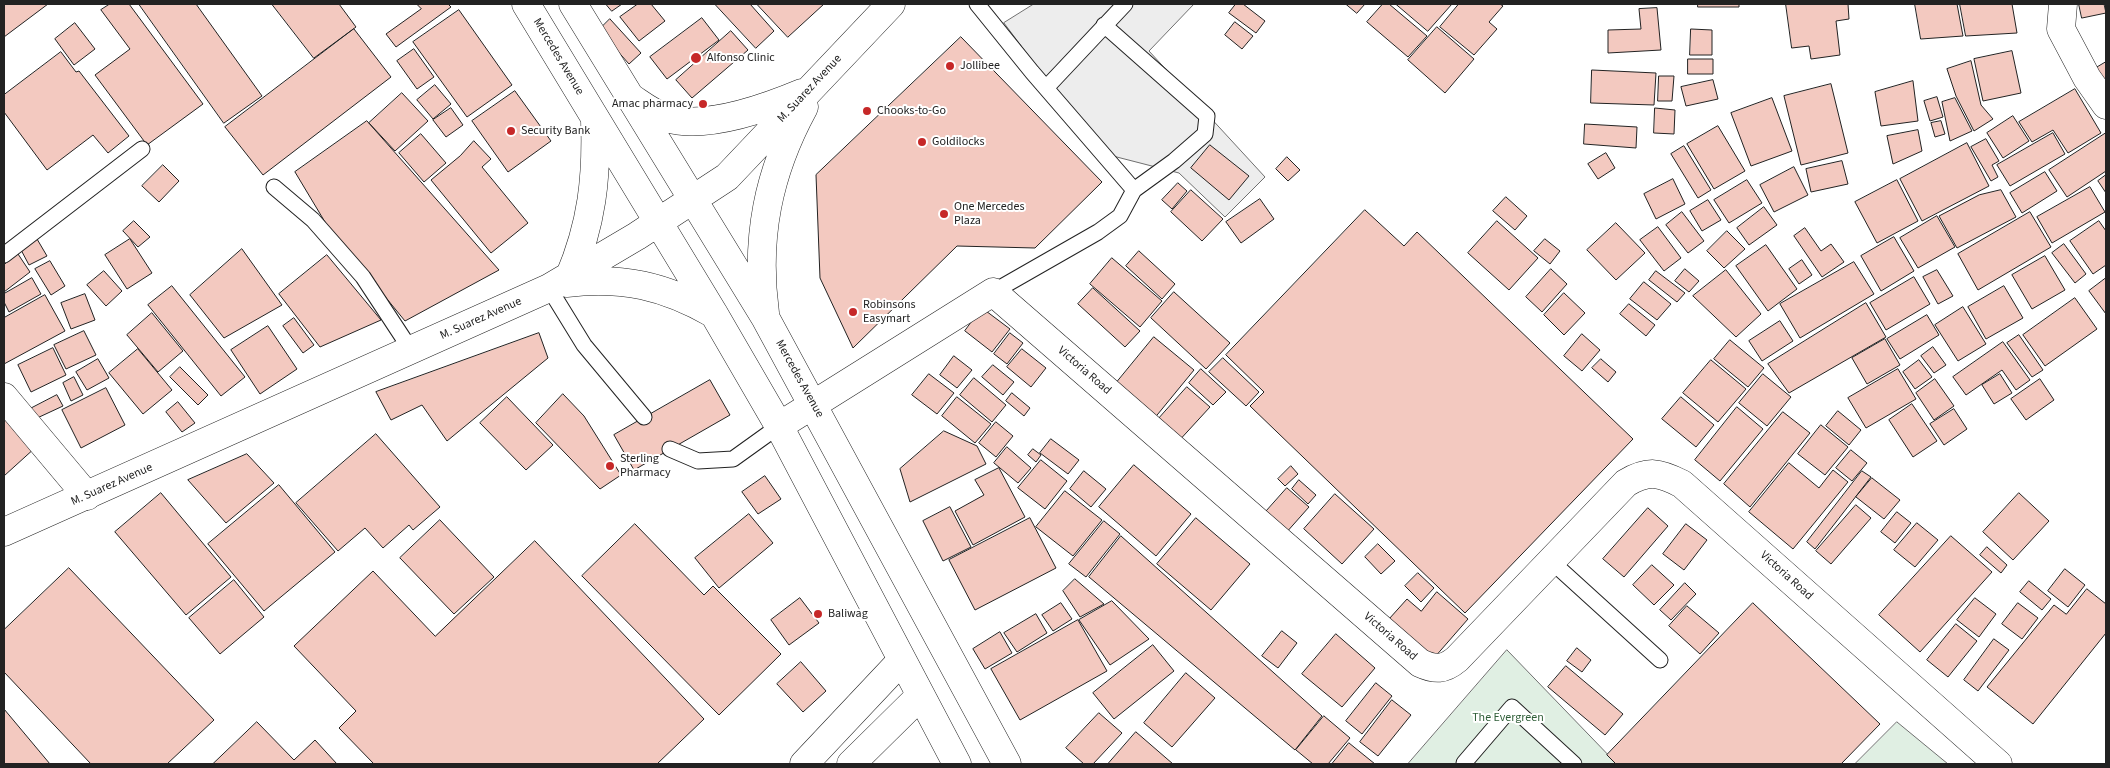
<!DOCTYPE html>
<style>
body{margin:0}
#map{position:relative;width:2110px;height:768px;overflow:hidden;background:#fff;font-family:"Source Sans 3",sans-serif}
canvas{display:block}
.frame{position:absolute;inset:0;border:5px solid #222;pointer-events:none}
</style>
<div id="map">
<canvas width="2110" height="768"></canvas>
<div class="frame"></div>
</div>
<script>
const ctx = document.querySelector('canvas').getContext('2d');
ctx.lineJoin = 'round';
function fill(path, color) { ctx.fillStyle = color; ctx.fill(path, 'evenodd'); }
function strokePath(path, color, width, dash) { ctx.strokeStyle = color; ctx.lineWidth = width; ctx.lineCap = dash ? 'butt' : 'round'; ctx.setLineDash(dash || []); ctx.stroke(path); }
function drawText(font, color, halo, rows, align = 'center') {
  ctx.font = font + ' "Source Sans 3",sans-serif'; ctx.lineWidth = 4; ctx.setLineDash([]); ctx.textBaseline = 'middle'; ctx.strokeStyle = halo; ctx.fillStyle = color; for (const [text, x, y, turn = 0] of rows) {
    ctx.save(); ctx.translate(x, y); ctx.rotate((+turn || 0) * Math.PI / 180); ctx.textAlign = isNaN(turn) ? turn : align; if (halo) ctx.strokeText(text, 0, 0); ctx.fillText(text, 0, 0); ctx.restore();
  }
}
const green = new Path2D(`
 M1507 650 1617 764H1408Z
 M1897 722 1948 764H1855Z`);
fill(green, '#e0efe3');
strokePath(green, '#6f6f6f', 1);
const parking = new Path2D(`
 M1034 4H1194L1149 51 1265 177 1225 217 1179 173 1109 155 1054 90 1004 23Z`);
fill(parking, '#ededed');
strokePath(parking, '#6f6f6f', 1);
const building = new Path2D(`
 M4 4H48L4 37Z
 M110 4H129L203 104 147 145 95 75 130 49 101 10Z
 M139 4H196L262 96 224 123Z
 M272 4H339L356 27 314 58Z
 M417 4H448L451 7 396 47 386 34 421 9Z
 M606 4H622L612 11Z
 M638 4H651L665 21 639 41 620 17Z
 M715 4H750L774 31 756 48Z
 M757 4H824L788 37Z
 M1236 4H1243L1265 21 1256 33 1229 13Z
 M1346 4H1365L1357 13Z
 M1383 4H1389L1427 36 1408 57 1367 22Z
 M1396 4H1452L1428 31Z
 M1459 4H1500L1503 6 1489 22 1497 29 1474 55 1440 27Z
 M1698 4H1739V7H1698Z
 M1786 4H1848L1849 19 1836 21 1840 55 1811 59 1809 46 1792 48Z
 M1915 4H1957L1963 36 1921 39Z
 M1960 4H2012L2017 33 1966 36Z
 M2079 4H2104L2106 13 2082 18Z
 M1657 8 1661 50 1608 53V30L1641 29 1639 9Z
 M459 10 512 85 467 117 413 42Z
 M702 18 719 40 667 79 650 57Z
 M610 19 641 53 629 64 599 30Z
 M1235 22 1253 36 1242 49 1225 35Z
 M75 23 95 49 74 65 55 39Z
 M1437 27 1474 59 1445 93 1408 60Z
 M354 29 391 77 263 175 225 127Z
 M1691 29 1712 30V55H1690Z
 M731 31 748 50 692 98 676 80Z
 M961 37 1102 182 1035 248 957 246 853 348 820 278 816 175Z
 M414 49 434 77 417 89 397 61Z
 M2012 51 2021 93 1983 101 1974 59Z
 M61 52 76 72 79 71 129 136 108 153 93 135 47 170 4 112V95Z
 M1688 59H1713V74H1688Z
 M1971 61 1981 105 1993 119 1974 131 1956 96 1947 69Z
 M2106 62V84L2096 68Z
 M1592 70 1656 73 1654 105 1591 103Z
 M1659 76H1674L1672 101H1658Z
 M1713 80 1718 99 1686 106 1681 87Z
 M1913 81 1918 121 1881 126 1875 92Z
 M1831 84 1848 153 1801 165 1784 96Z
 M435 85 451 104 433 119 417 100Z
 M2075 89 2101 133 2068 153 2053 130 2032 142 2019 122Z
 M515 91 551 141 508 172 472 121Z
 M402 93 428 121 395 151 369 123Z
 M1937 97 1943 117 1930 121 1924 101Z
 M1772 98 1792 151 1751 166 1731 113Z
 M1955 98 1972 131 1950 141 1942 102Z
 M451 108 463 125 446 137 433 120Z
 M1655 108 1675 110 1674 134 1654 133Z
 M2013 116 2029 141 2003 158 1987 133Z
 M367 121 499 270 405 321 328 227 295 172Z
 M1941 121 1945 134 1935 137 1931 123Z
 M1585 124 1637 127 1636 148 1584 144Z
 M1718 126 1745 171 1714 189 1687 144Z
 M1918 130 1922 151 1893 164 1887 136Z
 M2053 133 2065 154 2010 186 1997 165Z
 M2106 133V171L2067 197 2049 170Z
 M421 134 446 163 424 182 399 153Z
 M1986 139 1999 161 1992 165 1998 177 1991 181 1971 147Z
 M474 141 491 159 482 167 528 223 491 253 431 180 460 156Z
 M1967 143 1989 186 1922 221 1900 179Z
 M1210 145 1249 176 1229 200 1191 168Z
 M1684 146 1711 190 1698 198 1671 154Z
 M1606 153 1615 168 1598 179 1588 164Z
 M1287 157 1300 170 1288 181 1276 169Z
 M1842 161 1848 184 1811 192 1806 169Z
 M163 165 179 181 159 202 142 186Z
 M1794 167 1808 195 1774 212 1760 185Z
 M2045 172 2057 191 2022 213 2010 193Z
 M2106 175V193L2098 181Z
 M1673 179 1685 204 1656 219 1644 194Z
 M1747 180 1762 203 1729 223 1714 200Z
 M1897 180 1918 221 1877 243 1855 202Z
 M1178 183 1187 191 1172 209 1162 200Z
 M2090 187 2105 212 2052 243 2037 217Z
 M1191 190 1223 219 1202 241 1171 212Z
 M2001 190 2016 217 1957 248 1939 216 1979 195Z
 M1506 197 1527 216 1515 230 1493 211Z
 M1260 199 1274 219 1241 243 1226 222Z
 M1708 200 1721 220 1702 231 1690 211Z
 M1764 207 1777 225 1749 245 1737 228Z
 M1365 210 1404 246 1417 232 1633 439 1465 613 1250 406 1264 392 1226 355Z
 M1682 212 1704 241 1688 253 1666 225Z
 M2030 212 2051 247 1978 290 1958 254Z
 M1937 216 1955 247 1918 268 1900 238Z
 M134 221 150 237 138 247 123 231Z
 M1497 221 1538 258 1509 290 1468 253Z
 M2099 221 2106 231V265L2093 274 2070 241Z
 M1616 223 1645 253 1616 280 1587 250Z
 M1658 227 1681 258 1664 271 1640 240Z
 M1805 228 1821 251 1831 244 1844 262 1822 277 1794 236Z
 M1727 231 1745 249 1724 268 1707 251Z
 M1894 237 1914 271 1881 291 1861 256Z
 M37 239 47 256 29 265 20 248Z
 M130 239 152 273 127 289 105 255Z
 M1545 239 1560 251 1550 264 1534 251Z
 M2064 244 2086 274 2075 283 2052 253Z
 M1766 245 1797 289 1768 311 1736 266Z
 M242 249 282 305 224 338 190 295Z
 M1139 251 1175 284 1162 299 1126 266Z
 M18 254 30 272 4 292V265Z
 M327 255 381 320 320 347 279 294Z
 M2045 256 2065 290 2032 309 2012 275Z
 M1112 258 1162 301 1140 327 1090 284Z
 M1802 260 1812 275 1799 284 1789 269Z
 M50 261 65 286 51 295 35 269Z
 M1854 262 1874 294 1800 338 1780 304Z
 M1551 269 1567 284 1542 312 1526 297Z
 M1685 269 1699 281 1689 292 1675 281Z
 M1726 270 1761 314 1736 337 1693 296Z
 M1937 270 1953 296 1938 304 1923 277Z
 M104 271 122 291 106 306 87 285Z
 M1656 271 1685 293 1677 302 1649 280Z
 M1914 277 1930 304 1886 330 1870 303Z
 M32 278 41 294 9 312 4 302V294Z
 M2106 278V314L2089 291Z
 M1644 282 1671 304 1657 320 1630 299Z
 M172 286 245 377 221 396 148 305Z
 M2004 286 2023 318 1986 339 1968 307Z
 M1093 288 1140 331 1125 347 1078 304Z
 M1174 292 1230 343 1206 369 1151 318Z
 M1564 293 1585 313 1564 335 1544 315Z
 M85 294 95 320 71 329 61 303Z
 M45 295 65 331 4 364V318Z
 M2075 298 2097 329 2045 366 2023 335Z
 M1866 303 1886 337 1789 393 1768 364Z
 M1629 304 1655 325 1646 336 1620 314Z
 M1963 307 1986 344 1958 361 1935 325Z
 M982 308 1010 329 992 352 965 331Z
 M152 313 183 351 158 372 127 335Z
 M1927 315 1939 335 1900 359 1887 339Z
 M294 318 314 345 303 353 283 326Z
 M1780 321 1793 341 1762 361 1749 341Z
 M268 326 297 369 260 394 231 350Z
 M84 331 96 355 66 369 54 345Z
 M539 333 548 358 447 441 422 405 391 420 376 392Z
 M1010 333 1023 343 1007 364 994 354Z
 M1582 334 1600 350 1582 371 1564 356Z
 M2019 335 2043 370 2032 377 2007 343Z
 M1154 337 1194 370 1153 420 1113 387Z
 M1885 339 1900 365 1867 384 1852 358Z
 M1730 340 1764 368 1748 387 1714 359Z
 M2003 342 2030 380 2016 390 2002 370 1966 395 1953 377Z
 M1933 347 1946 365 1934 373 1921 356Z
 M53 348 66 375 31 392 18 365Z
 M138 349 172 390 143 414 109 373Z
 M1022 349 1046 368 1031 387 1007 367Z
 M954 356 972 370 957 388 940 375Z
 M1223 358 1259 392 1246 406 1209 372Z
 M98 359 109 378 87 390 76 372Z
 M1601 359 1616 372 1608 382 1592 368Z
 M1711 360 1746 389 1718 422 1683 393Z
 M1919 360 1932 377 1915 389 1903 372Z
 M993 365 1014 382 1003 395 982 377Z
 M180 367 208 395 198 405 170 377Z
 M1201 369 1226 392 1213 405 1189 383Z
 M1898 369 1916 399 1866 428 1848 398Z
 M929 374 954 393 937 414 912 395Z
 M1763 374 1791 397 1767 426 1739 403Z
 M2000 374 2012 393 1994 404 1982 385Z
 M74 377 83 395 71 401 63 383Z
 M974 378 1006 405 992 422 960 395Z
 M1935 379 1954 406 1934 420 1916 393Z
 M2040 379 2054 400 2026 420 2011 399Z
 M710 380 730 415 634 470 614 435Z
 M1187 387 1210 407 1176 444 1154 424Z
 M106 388 125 425 81 448 62 410Z
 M1012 393 1030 408 1024 416 1006 401Z
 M563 394 584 416 621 475 600 489 536 423Z
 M57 395 63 406 35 419 30 409Z
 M507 397 553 445 526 470 480 423Z
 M957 397 991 424 975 443 942 416Z
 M1681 397 1714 425 1696 447 1662 419Z
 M178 402 195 423 182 432 166 412Z
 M1912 404 1937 441 1913 457 1889 420Z
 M1737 407 1763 429 1720 481 1695 460Z
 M1954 409 1967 429 1944 445 1930 424Z
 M4 411 36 447 4 476Z
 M1838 411 1861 430 1849 445 1826 426Z
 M1783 412 1810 433 1750 507 1724 484Z
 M996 422 1013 436 996 457 979 443Z
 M1821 425 1848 447 1825 475 1798 454Z
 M944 431 977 446 986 464 910 502 900 469Z
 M376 434 440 507 413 530 409 525 383 548 365 528 338 551 296 503Z
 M1051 439 1079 460 1068 474 1040 453Z
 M1007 447 1031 468 1018 483 994 463Z
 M1033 449 1041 455 1036 462 1028 455Z
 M1851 450 1867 463 1852 481 1836 468Z
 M247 454 274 483 226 523 188 480Z
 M1041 460 1067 481 1045 509 1018 488Z
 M1789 463 1819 488 1833 470 1848 482 1793 549 1749 512Z
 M1134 465 1191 514 1156 556 1099 507Z
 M1291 466 1298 474 1285 486 1278 479Z
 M999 468 1025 517 973 545 955 511 984 495 975 480Z
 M1084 471 1106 489 1091 507 1070 489Z
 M1862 471 1871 477 1815 549 1807 542Z
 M765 476 781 499 758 514 742 492Z
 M1872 478 1900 500 1884 519 1856 497Z
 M1299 480 1316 495 1308 504 1292 489Z
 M279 485 335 552 264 611 208 544Z
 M1287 488 1309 507 1285 534 1263 515Z
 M1065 491 1102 520 1073 556 1036 527Z
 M161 493 231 577 186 615 115 532Z
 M2019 493 2049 521 2013 560 1983 532Z
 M1335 494 1374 529 1342 564 1304 529Z
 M1856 505 1871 518 1831 564 1816 551Z
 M950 507 971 547 943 561 923 521Z
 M1648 508 1668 526 1624 577 1603 559Z
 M1897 512 1911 523 1895 543 1881 532Z
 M749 514 773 543 719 588 695 558Z
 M1030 518 1056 568 975 610 949 560Z
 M1196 518 1250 564 1211 610 1157 564Z
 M440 520 494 577 454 614 400 558Z
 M1104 521 1120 534 1086 577 1069 564Z
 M1917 523 1938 540 1915 567 1894 550Z
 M635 524 704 595 713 586 781 654 719 715 582 576Z
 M1686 524 1707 540 1684 570 1663 554Z
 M1121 536 1322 716 1295 750 1089 577Z
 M1951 536 1992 572 1920 652 1879 615Z
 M535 541 704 719 657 764H374L339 728 356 711 294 646 373 571 435 636Z
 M1378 544 1395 561 1381 574 1365 557Z
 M1987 547 2007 565 2001 573 1980 555Z
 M1652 565 1674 585 1654 605 1633 585Z
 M69 568 214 720 167 764H91L4 672V630Z
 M2065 569 2085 585 2068 607 2048 591Z
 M1418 573 1434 588 1421 602 1405 586Z
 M1075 579 1104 604 1080 617 1063 591Z
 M234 580 264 617 220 654 189 618Z
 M2029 581 2051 599 2042 610 2020 592Z
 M1685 583 1696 594 1671 620 1660 610Z
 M2087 589 2106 604V633L2033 724 1987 687 2054 605 2066 614Z
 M1437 592 1468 619 1434 658 1389 619 1407 599 1421 611Z
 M800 598 819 623 789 645 771 620Z
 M1975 598 1996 614 1979 637 1957 620Z
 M1112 601 1149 639 1110 665 1079 620Z
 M1061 603 1072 619 1053 631 1042 615Z
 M1753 603 1880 724 1841 764H1616L1607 755Z
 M2018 603 2038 618 2022 639 2002 624Z
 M1687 606 1719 633 1700 654 1669 626Z
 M1036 614 1047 633 1017 652 1004 633Z
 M1078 620 1107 671 1020 720 991 669Z
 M1956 624 1977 641 1948 677 1927 660Z
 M1282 631 1297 643 1278 668 1262 656Z
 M1000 632 1012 653 985 669 973 649Z
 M1336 634 1375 668 1342 707 1302 674Z
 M1994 639 2009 650 1978 691 1964 680Z
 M1153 645 1174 671 1114 719 1093 693Z
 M1577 648 1591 660 1582 672 1567 661Z
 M801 662 826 691 803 712 777 684Z
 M1566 666 1623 714 1605 735 1548 687Z
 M1186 673 1215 698 1172 747 1144 723Z
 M1376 683 1392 696 1362 734 1346 721Z
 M1392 700 1411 715 1378 756 1360 742Z
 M4 709 50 764H4Z
 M1099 713 1122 733 1093 764H1084L1066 748Z
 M1324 716 1350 738 1328 764H1313L1296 750Z
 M257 722 294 760 315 740 337 764H213Z
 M1136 732 1173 764H1108Z
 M1349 743 1375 764H1332Z`);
fill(building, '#f3c9c0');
strokePath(building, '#222', 1);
const lane = new Path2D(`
 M977 4 1032 72 1134 190 1120 216 1098 232 993 292
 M1104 25 1207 116 1205 134 1174 161 1134 190
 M1046 88 1125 4
 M274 187 313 220 363 277 411 350
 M4 255 142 149
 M549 288 584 345 644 417
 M670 449 698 461 733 459 779 426
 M1551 561 1660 660
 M1464 763 1512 707 1574 764`);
const street = new Path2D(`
 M4 397 87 496
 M779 426 993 292 1420 663C1435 670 1444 670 1457 659L1626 483C1648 470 1659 472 1682 484L1998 764
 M804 764 901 661
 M851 764 920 696`);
const secondary = new Path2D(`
 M526 4 714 314 779 426 957 764
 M573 4 766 319 1007 764
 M2063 4 2061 29 2087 78 2106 105
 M630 97C642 105 653 114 667 118 706 130 766 108 802 93
 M569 278C592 224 597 178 595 120
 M566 283C622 276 665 286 714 314
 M765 313C755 238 768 173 804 107
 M4 532 549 288 637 236 727 177 891 4`);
strokePath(lane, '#222', 17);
strokePath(street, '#222', 29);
strokePath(secondary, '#222', 29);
strokePath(lane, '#fff', 15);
strokePath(street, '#fff', 28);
strokePath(secondary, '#fff', 28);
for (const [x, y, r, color] of [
 [696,58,6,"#c62828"],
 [950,66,5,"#c62828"],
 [703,104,5,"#c62828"],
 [867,111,5,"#c62828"],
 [511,131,5,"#c62828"],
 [922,142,5,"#c62828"],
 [944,214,5,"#c62828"],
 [853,312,5,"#c62828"],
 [610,466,5,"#c62828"],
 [818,614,5,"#c62828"]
]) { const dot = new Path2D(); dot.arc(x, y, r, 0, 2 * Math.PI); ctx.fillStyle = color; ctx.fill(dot); strokePath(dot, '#fff', 2); }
drawText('12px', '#222', '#fff', [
 ["Mercedes Avenue",558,57,59],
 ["M. Suarez Avenue",810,89,-47],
 ["M. Suarez Avenue",481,319,-24],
 ["Victoria Road",1084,371,41],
 ["Mercedes Avenue",799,379,61],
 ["M. Suarez Avenue",112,485,-24],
 ["Victoria Road",1786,576,42],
 ["Victoria Road",1390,637,41]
]);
drawText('12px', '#222', '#fff', [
 ["Alfonso Clinic",707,58],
 ["Jollibee",960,66],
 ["Amac pharmacy",693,104,"right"],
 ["Chooks-to-Go",877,111],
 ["Security Bank",521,131],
 ["Goldilocks",932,142],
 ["One Mercedes",954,207],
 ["Plaza",954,221],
 ["Robinsons",863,305],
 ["Easymart",863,319],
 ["Sterling",620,459],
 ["Pharmacy",620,473],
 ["Baliwag",828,614]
], 'left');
drawText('12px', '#2f5e38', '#fff', [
 ["The Evergreen",1508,718]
]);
</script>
